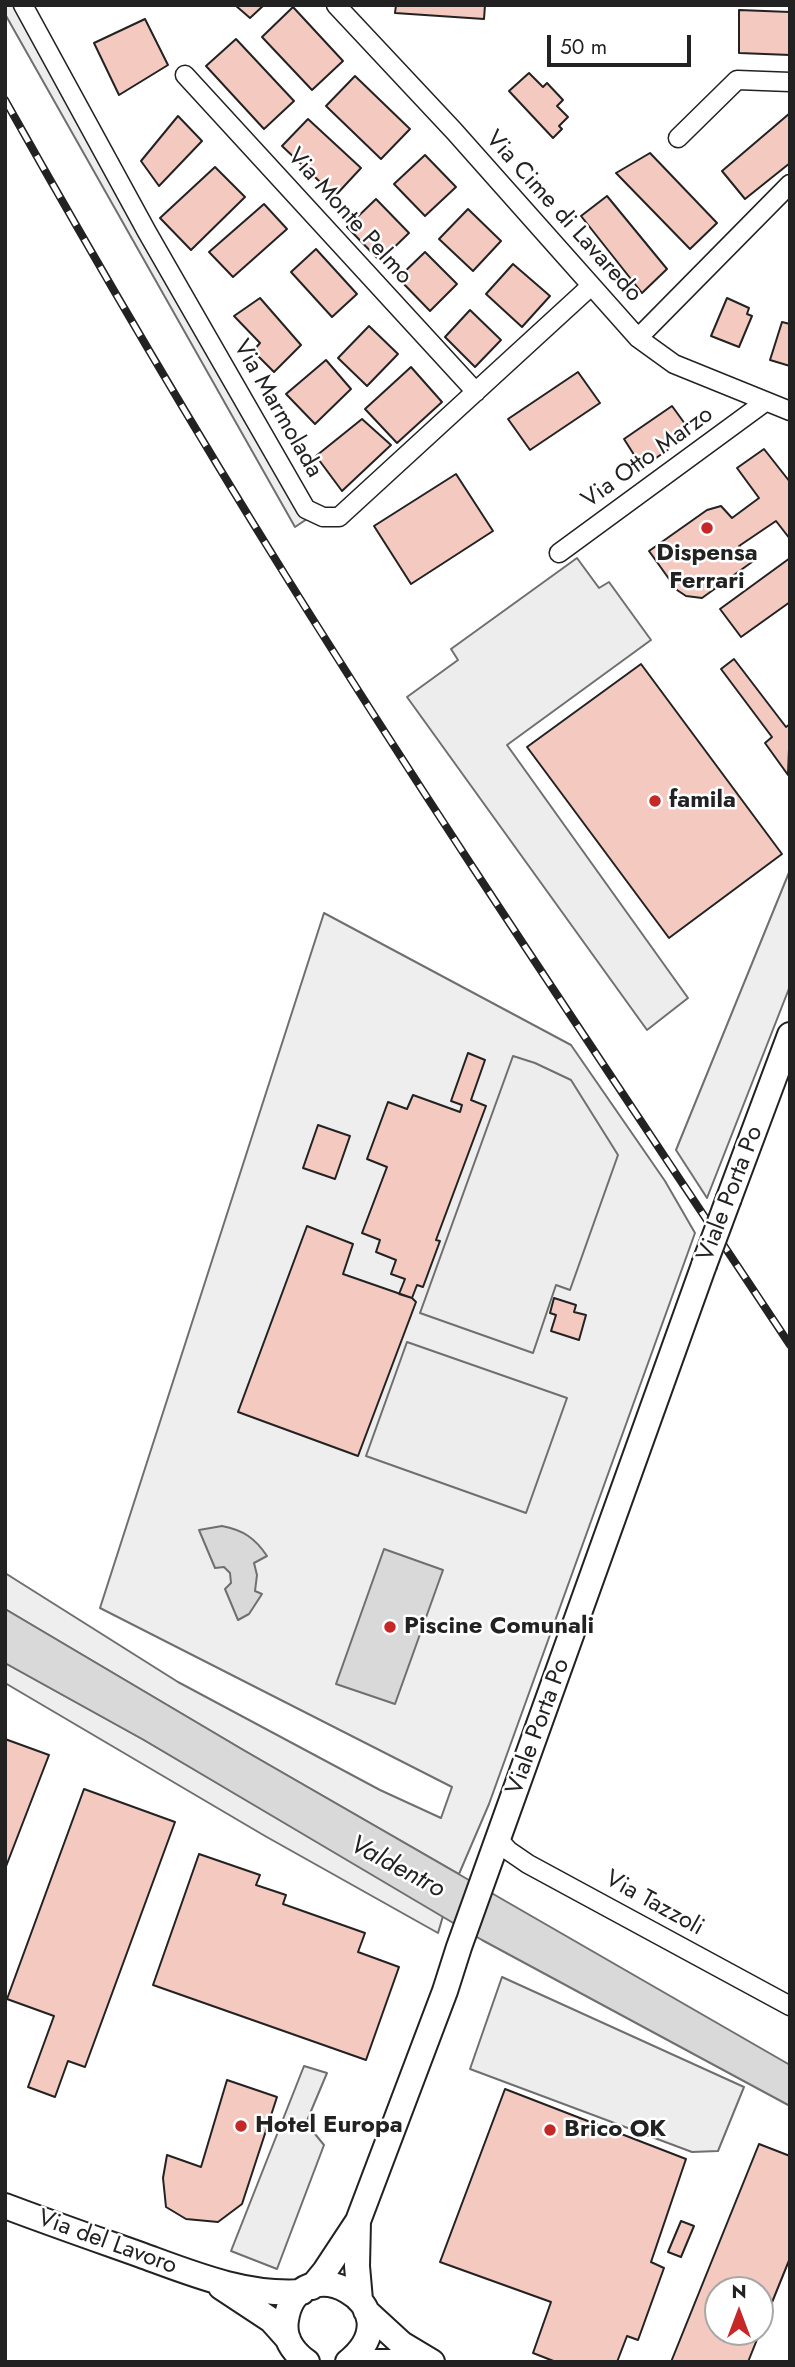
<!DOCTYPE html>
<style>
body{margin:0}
#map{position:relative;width:795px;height:2367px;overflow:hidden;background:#fff;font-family:Jost,sans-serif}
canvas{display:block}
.frame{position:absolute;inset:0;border:7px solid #222;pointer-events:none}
.north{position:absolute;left:704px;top:2276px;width:70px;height:70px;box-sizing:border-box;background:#fff;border:2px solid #a7a7a7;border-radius:50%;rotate:0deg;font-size:19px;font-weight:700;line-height:28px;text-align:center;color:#222}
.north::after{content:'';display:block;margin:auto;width:24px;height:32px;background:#c62828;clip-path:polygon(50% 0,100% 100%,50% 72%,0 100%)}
.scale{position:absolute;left:547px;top:35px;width:144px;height:32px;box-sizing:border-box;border:4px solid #222;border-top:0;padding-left:9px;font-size:21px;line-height:24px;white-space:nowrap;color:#222;-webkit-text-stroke:5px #fff;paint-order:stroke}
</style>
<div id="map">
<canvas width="795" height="2367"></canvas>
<div class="frame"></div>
<div class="north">N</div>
<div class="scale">50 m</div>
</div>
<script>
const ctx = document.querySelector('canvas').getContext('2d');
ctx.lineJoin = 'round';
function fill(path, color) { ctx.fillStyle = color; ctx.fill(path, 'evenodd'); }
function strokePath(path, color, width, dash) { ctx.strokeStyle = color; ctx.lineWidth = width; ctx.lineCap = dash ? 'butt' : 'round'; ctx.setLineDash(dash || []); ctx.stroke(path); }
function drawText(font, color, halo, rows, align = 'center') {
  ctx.font = font + ' Jost,sans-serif'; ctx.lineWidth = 5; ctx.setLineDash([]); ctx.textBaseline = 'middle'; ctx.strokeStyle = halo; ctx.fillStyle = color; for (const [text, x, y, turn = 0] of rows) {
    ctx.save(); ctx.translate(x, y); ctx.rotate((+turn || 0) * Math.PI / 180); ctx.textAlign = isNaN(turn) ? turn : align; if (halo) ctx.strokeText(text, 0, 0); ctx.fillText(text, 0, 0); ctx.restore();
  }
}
const green = new Path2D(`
 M790 870V986L707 1198 676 1150Z
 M324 913 571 1045 665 1181 695 1233 489 1804 459 1874 245 1751 5 1609V1573L178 1682 380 1790 441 1818 452 1787 100 1608Z
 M5 1663 144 1740 443 1916 438 1933 265 1836 5 1683Z`);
fill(green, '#eee');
strokePath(green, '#6f6f6f', 2);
const parking = new Path2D(`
 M5 5H17L307 519 295 527 5 14Z
 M577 558 599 588 609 582 651 640 507 745 688 998 647 1030 407 697 458 660 451 649Z
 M513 1056 535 1063 571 1080 618 1155 570 1290 556 1285 533 1353 420 1313Z
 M407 1342 567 1398 526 1513 366 1456Z
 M502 1977 744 2087 718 2151 692 2152 470 2069Z
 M304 2066 327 2073 306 2123 324 2145 277 2269 231 2251Z`);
fill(parking, '#ededed');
strokePath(parking, '#6f6f6f', 2);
const water = new Path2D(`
 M222 1526C243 1530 255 1538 267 1556L254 1563 257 1575 255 1591 262 1594 249 1614 238 1620 225 1589 231 1583 230 1573 224 1567 215 1568 199 1530Z
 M384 1549 443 1570 395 1704 336 1684Z
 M5 1609 245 1751 790 2065V2106L482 1940 144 1740 5 1663Z`);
fill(water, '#d9d9d9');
strokePath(water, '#6f6f6f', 2);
const building = new Path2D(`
 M235 5H264L250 18Z
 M396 5H485L484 19 395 13Z
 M293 7 343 61 312 90 262 37Z
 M739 10 790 12V55L739 53Z
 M145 19 168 65 119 95 94 43Z
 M236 39 294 101 264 129 206 66Z
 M529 73 543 87 547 83 563 100 557 106 568 117 559 126 562 129 553 138 509 91Z
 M355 76 410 129 381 159 326 106Z
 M790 113V163L745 199 722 171Z
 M178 116 202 141 159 186 141 161Z
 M308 119 361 168 335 196 282 146Z
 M650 153 717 223 690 249 616 173Z
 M425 155 456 187 425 216 394 184Z
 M215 167 245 197 191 250 160 218Z
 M607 196 667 269 642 293 581 216Z
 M376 199 409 233 380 261 347 227Z
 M264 204 287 229 233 277 209 252Z
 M468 209 501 241 473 271 439 239Z
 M316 249 357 294 332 317 291 272Z
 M425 252 457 284 430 311 398 278Z
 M513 264 550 296 522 327 486 294Z
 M260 298 301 345 274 372 253 351 260 343 234 316Z
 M727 298 749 308 747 314 752 316 739 347 711 336Z
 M470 310 501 340 475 367 445 337Z
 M782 322 790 324V366L770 360Z
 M369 326 398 354 367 386 338 358Z
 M326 360 351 389 315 424 286 394Z
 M411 367 442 402 397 443 365 409Z
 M578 372 600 403 530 450 508 419Z
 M672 406 688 428 665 444 669 449 656 458 652 452 638 461 624 439Z
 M362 419 391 445 342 491 316 456Z
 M764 449 790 482V539L776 521 739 546 752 562 702 598 686 596 677 590 649 551 707 510 721 506 732 518 759 498 737 468Z
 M456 474 493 531 411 584 374 526Z
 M790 558V602L741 637 720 609Z
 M734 659 786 727 790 724 788 775 765 743 772 737 721 669Z
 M641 664 782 854 669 938 527 747Z
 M468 1053 485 1060 471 1100 486 1106 436 1240 440 1241 423 1287 417 1285 412 1298 399 1294 405 1279 391 1274 396 1260 376 1252 380 1240 362 1233 387 1167 367 1159 388 1102 407 1109 413 1095 460 1112 462 1105 451 1101Z
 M318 1125 350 1136 335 1179 303 1168Z
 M307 1226 353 1244 343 1274 412 1298 416 1302 358 1456 238 1412Z
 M554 1298 576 1305 574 1312 586 1315 579 1340 551 1331 556 1315 550 1313Z
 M5 1739 49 1755 5 1869Z
 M84 1789 175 1822 85 2067 68 2061 55 2097 28 2087 54 2016 7 1999Z
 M199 1854 260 1875 256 1885 286 1895 283 1904 365 1933 358 1952 399 1967 366 2060 153 1985Z
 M227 2080 277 2097 242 2204 218 2222 186 2219 166 2207 163 2178 167 2155 201 2167Z
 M505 2089 686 2159 651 2262 664 2268 638 2340 627 2336 617 2362H556L533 2353 551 2302 440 2262Z
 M759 2144 790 2156V2258L760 2332V2290H718V2332H760L748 2362H671Z
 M681 2221 694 2226 681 2257 668 2252Z`);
fill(building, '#f3c9c0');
strokePath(building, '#222', 2);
const street = new Path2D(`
 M23 5 147 232 306 509 323 517H339L591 286
 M336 5 454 131 638 338 674 364 790 411
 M185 75 476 392
 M678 138 737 80 790 82
 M638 338 790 184
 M559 553 765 402
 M499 1840 509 1851 528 1864 790 2006`);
const secondary = new Path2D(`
 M729 1198 790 1035
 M5 2206C50 2223 96 2239 141 2255 193 2274 246 2296 302 2292
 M358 2221 357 2266 360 2300
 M221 2287 271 2320 288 2339
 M312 2287 325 2271 358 2221 445 1991 459 1947 704 1265
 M366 2311 402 2344 432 2362
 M307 2362C293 2352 283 2338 286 2320 297 2243 418 2305 348 2362
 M348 2362H398`);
strokePath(street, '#222', 21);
strokePath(secondary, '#222', 28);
strokePath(street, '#fff', 18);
strokePath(secondary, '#fff', 24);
const rail = new Path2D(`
 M5 100C96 262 189 421 287 578 449 837 621 1090 790 1345`);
strokePath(rail, '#222', 8);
strokePath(rail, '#fff', 5, [16]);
const secondaryBridge = new Path2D(`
 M704 1265 729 1198`);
strokePath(secondaryBridge, '#222', 28, []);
strokePath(secondaryBridge, '#fff', 24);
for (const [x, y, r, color] of [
 [707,528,7,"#c62828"],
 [655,801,7,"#c62828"],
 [390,1627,7,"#c62828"],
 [241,2126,7,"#c62828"],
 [550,2130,7,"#c62828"]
]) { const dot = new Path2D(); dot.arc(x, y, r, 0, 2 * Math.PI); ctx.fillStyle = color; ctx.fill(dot); strokePath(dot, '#fff', 2.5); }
drawText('24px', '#222', '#fff', [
 ["Via Monte Pelmo",349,217,48],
 ["Via Cime di Lavaredo",563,217,48],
 ["Via Marmolada",277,409,60],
 ["Via Otto Marzo",648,458,-36],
 ["Viale Porta Po",731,1194,-69],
 ["Viale Porta Po",539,1727,-70],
 ["Via Tazzoli",654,1904,29],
 ["Via del Lavoro",107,2243,20]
]);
drawText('bold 24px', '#222', '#fff', [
 ["Dispensa",707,554,"center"],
 ["Ferrari",707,582,"center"],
 ["famila",669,801],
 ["Piscine Comunali",404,1627],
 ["Hotel Europa",255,2126],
 ["Brico OK",564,2130]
], 'left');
drawText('italic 26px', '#222', '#fff', [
 ["Valdentro",397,1868,28]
]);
</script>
